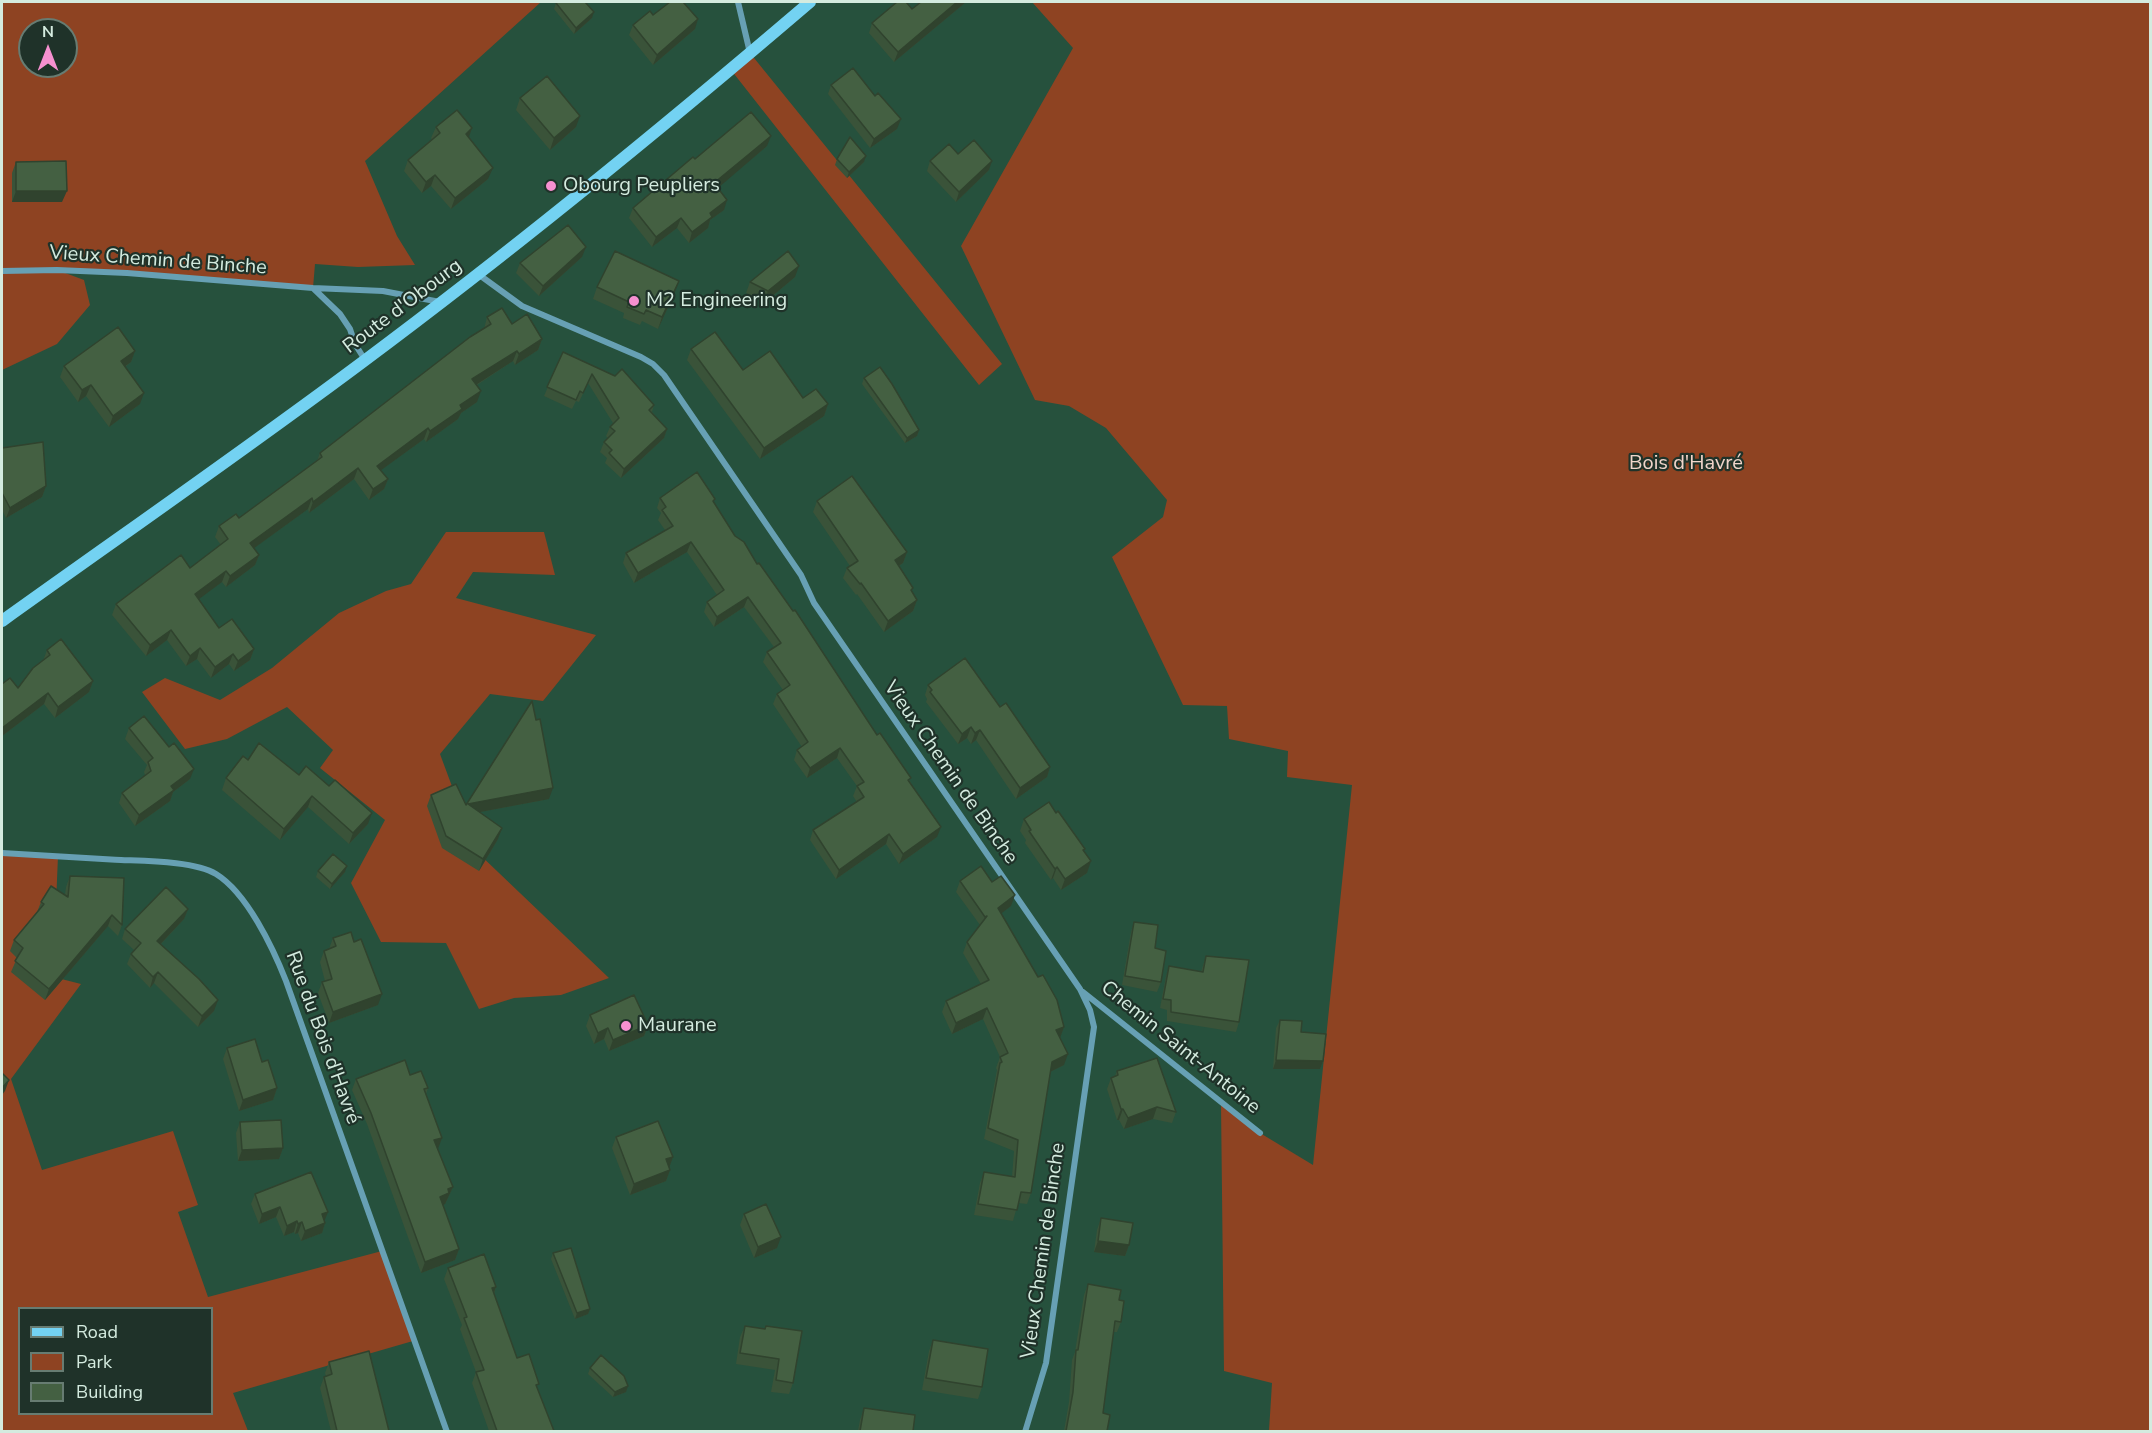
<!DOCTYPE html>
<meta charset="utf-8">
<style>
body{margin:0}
#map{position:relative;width:2152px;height:1433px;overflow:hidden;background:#26513d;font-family:"Nunito Sans",sans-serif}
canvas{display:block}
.frame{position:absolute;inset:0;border:3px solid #d4ebdf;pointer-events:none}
.legend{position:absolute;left:18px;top:1307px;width:195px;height:108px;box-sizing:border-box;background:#1f3229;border:2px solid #677c72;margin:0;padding:8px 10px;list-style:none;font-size:18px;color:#d4ebdf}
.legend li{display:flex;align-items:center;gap:12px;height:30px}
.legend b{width:30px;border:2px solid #677c72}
.north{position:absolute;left:18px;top:18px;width:60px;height:60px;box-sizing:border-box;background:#1f3229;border:2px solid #677c72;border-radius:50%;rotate:0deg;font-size:16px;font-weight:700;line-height:24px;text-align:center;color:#d4ebdf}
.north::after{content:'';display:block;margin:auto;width:21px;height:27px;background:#f690d0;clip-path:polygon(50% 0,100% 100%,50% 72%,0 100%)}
</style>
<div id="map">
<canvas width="2152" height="1433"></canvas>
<div class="frame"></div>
<ul class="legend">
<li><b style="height:8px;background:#73d2f2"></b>Road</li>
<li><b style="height:16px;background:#8e4322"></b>Park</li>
<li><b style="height:16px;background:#446042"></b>Building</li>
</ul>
<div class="north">N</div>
</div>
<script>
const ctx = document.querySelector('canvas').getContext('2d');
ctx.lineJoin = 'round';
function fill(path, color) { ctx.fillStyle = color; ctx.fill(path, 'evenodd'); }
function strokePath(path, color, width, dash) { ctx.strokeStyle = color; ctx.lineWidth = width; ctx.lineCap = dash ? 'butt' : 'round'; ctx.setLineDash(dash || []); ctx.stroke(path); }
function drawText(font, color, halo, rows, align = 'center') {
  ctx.font = font + ' "Nunito Sans",sans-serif'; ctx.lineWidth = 4.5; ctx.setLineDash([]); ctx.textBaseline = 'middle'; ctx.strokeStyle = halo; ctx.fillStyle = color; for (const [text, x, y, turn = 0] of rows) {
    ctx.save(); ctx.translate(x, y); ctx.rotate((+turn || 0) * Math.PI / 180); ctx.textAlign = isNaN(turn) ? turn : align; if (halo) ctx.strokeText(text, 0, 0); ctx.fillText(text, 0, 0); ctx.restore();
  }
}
fill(new Path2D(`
 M2 2H541L365 161 397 236 415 265 358 267 315 264 313 288 60 271 84 280 90 305 57 344 2 370ZM30 30H66V66H30Z
 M1032 2H2150V1431H1269L1272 1383 1224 1371 1221 1104 1260 1133 1313 1165 1352 785 1287 777 1288 751 1229 739 1227 706 1183 705 1112 557 1163 517 1167 500 1106 428 1069 406 1035 400 961 246 1073 48Z
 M750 53 1002 364 979 385 731 70Z
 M446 532H544L555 575 473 572 456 598 596 635 543 701 490 694 440 754 476 851 609 978 561 995 514 998 479 1009 446 943 381 942 351 883 385 820 320 768 333 750 287 707 227 739 185 749 142 692 165 678 220 700 272 668 339 613 386 591 411 584Z
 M2 853 58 856 55 928 22 969 81 984 11 1079 42 1170 173 1131 198 1205 178 1212 208 1297 382 1251 413 1341 233 1393 248 1431H2ZM20 1308H212V1414H20Z`), '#8e4322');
strokePath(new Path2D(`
 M738 2 750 53
 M2 271 57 270 127 273 313 288 383 291 440 302
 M478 274 522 306 641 357 653 364 664 375 801 575 814 603 1080 989 1090 1010 1094 1027 1046 1363 1025 1432
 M314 289 340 314 350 329 355 344 365 360
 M2 853C41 855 81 858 121 860 146 861 195 861 216 874 247 893 273 948 286 981L447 1432
 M1083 992 1260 1133`), '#67a0b4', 6);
strokePath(new Path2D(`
 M2 621C122 535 245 450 364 361 517 247 665 126 810 2`), '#73d2f2', 12);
fill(new Path2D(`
 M921 2H966L894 62 869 33 872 23 912 9Z
 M556 3 592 18 574 34 554 9Z
 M653 15 695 29 653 65 629 35 633 25Z
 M831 85 875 96 897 129 870 148 828 94Z
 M520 98 576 127 550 150 516 110Z
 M436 127 472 128 468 137 488 179 451 209 431 186 422 193 404 171 408 160 432 139 431 138Z
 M767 146 718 187 724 210 710 220 708 228 689 243 677 228 652 247 629 218 633 208 695 159Z
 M958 154 989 170 956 202 927 171 930 161Z
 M837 159 864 162 847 178 835 165Z
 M16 162 62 202H12V173Z
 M582 257 539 296 516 273 520 263Z
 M795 277 764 303 746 293 750 282Z
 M597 287 675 292 658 329 642 321 640 325 623 318 624 313 593 299Z
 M487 317 512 324 542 339 538 350 515 365 513 361 477 385V402L461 413 458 419 426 442 424 439 381 470 388 479 384 489 369 500 354 479 309 513 308 509 254 548 259 555 255 565 226 587 222 582 198 599 219 628 254 649 250 660 234 671 229 664 211 678 197 659 186 666 167 640 146 656 112 615 116 604 190 568 221 545 215 537 219 526 239 518 317 461 320 453 484 329Z
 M691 349 743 370 803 398 828 404 824 416 760 459 687 360Z
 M135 351 131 362 125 367 140 404 109 427 86 396 78 402 60 377 64 366Z
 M563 352 654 405 652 412 667 429 664 438 621 478 605 463 607 458 600 452 604 442 608 438 606 436 610 427 613 423 588 383 579 402 576 401 572 409 544 396Z
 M864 378 919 430 917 436 905 443 862 384Z
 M2 448 46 486 42 497 6 518 2 510Z
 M660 498 714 503 735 536 757 564 910 781 937 837 899 864 886 844 836 879 810 840 813 830 857 802 853 796 857 786 837 758 807 778 794 760 797 750 802 747 773 704 777 694 783 690 763 662 767 652 774 647 744 607 714 627 704 612 707 602 717 595 687 552 634 583 623 563 626 553 665 530 658 520 661 513 657 508Z
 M817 501 907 552 903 563 899 566 912 592 917 600 913 611 884 632 857 594 856 595 843 578 847 568 850 566 813 512Z
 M47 650 93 681 89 692 55 718 44 704 2 736V684L18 688 43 661Z
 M928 685 1000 707 1050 767 1047 777 1016 799 976 740 971 744 967 738 958 744 926 702 927 699 925 695Z
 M129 728 190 779 173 792 170 801 135 826 119 803 122 793 145 775 144 772 147 765 125 739Z
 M248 760 299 775 368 824 349 844 308 807 280 840 222 790 226 778Z
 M431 795 466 805 549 799 480 812 498 839 479 871 442 848 427 806Z
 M1024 819 1084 851 1087 873 1061 890 1053 878 1051 880 1025 843 1026 840 1020 831Z
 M318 871 345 872 330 889 316 877Z
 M70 876 122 925 118 936 108 926 45 1000 11 972 17 958 10 951 14 940 37 912 41 902 65 895 66 887Z
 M960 881 1011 906 1001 913 1064 1027 1060 1037 1064 1065 1050 1072 1031 1193 1027 1204 1018 1203 1013 1221 974 1215 980 1183 984 1172 1012 1177 1014 1151 984 1139 997 1070 996 1068 1000 1057 983 1019 952 1034 942 1012 946 1001 981 984 963 953 967 942 980 925 956 892Z
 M188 909 184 919 161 944 214 1011 198 1027 154 983 150 988 127 964 131 954 134 950 122 939 125 929Z
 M1134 922 1155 948 1161 982 1157 992 1122 985 1131 932Z
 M333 938 378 1005 329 1023 318 993 322 982 325 981 320 962 324 951 329 949Z
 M1206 956 1239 1022 1236 1032 1167 1021V1010L1160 1008 1166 976 1169 966 1201 972Z
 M590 1015 648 1025 644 1036 609 1051 604 1039 594 1044 586 1026Z
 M1280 1020 1323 1061 1320 1069H1273L1276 1028Z
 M227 1048 262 1062 277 1088 273 1100 239 1111 223 1059Z
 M1117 1071 1176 1112 1172 1123 1153 1119 1124 1129 1119 1120H1117L1107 1089 1111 1078 1115 1076Z
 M410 1075 428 1088 426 1094 438 1149 453 1187 445 1204 443 1205 459 1249 455 1260 421 1273 367 1124 352 1090 356 1079Z
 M240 1122 283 1148 279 1159 238 1161 236 1133Z
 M616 1137 673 1157 669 1167 670 1170 666 1181 630 1195 612 1148Z
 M255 1194 324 1220 325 1223 322 1233 301 1241 298 1233 295 1234 294 1232 284 1236 276 1217 259 1224 251 1204Z
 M744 1214 777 1248 754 1258 740 1225Z
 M1101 1218 1129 1245 1125 1256 1094 1252 1097 1230Z
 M553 1253 590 1309 588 1314 575 1319 551 1259Z
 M448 1268 496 1287 494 1294 517 1358 537 1389 554 1431H489L472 1383 476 1372 460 1329 462 1325 444 1279Z
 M1088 1284 1119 1300 1121 1322 1117 1332H1113L1103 1413 1107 1431H1064L1069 1402 1072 1360 1075 1352 1084 1295Z
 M745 1326 765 1329 766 1326 793 1383 789 1394 771 1392 775 1370 736 1364 740 1337Z
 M933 1340 982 1387 978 1399 922 1390 929 1351Z
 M329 1362 389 1431H331L320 1388 324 1377 326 1376 325 1373Z
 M590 1368 626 1392 613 1397 588 1374Z
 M864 1408 913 1431H858L860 1420Z`), '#3a5339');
fill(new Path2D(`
 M957 2H966L894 62 898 52Z
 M594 12 592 18 574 34 576 28Z
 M698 19 695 29 653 65 657 55Z
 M580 116 576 127 550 150 554 138Z
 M901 119 897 129 870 148 874 139Z
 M472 128 468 140 466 134Z
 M771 136 767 146 711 194 714 183Z
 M866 156 864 162 847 178 849 172Z
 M992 161 989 170 956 202 959 192Z
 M493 168 488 179 451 209 455 198Z
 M435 175 431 186 422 193 426 182Z
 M16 191H67L62 202H12Z
 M727 200 724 210 710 220 708 228 689 243 692 232 710 213Z
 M681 218 677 228 652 247 656 237Z
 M586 247 582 257 539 296 543 286Z
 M799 266 795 277 764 303 768 291Z
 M679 281 675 292 658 329 662 317Z
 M542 339 538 350 515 365 519 354Z
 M135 351 131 362 117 372 121 361Z
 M517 351 513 361 468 390 472 379Z
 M91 385 86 396 78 402 82 390Z
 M481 391 477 402 461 413 458 419 426 442 430 431 460 405Z
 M144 393 140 404 109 427 113 416Z
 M828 404 824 416 760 459 764 448Z
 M428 428 424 439 373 476 377 466Z
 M667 429 664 438 621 478 624 469Z
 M919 430 917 436 905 443 907 438Z
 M358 468 354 479 309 513 313 502Z
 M388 479 384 489 369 500 373 489Z
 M46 486 42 497 6 518 10 508Z
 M312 498 308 509 246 554 250 543Z
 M691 542 687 552 634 583 638 573Z
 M907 552 903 563 891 571 895 560Z
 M259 555 255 565 226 587 230 576Z
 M226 571 222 582 191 605 195 594Z
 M748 597 744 607 714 627 717 617Z
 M917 600 913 611 884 632 888 621Z
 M171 630 167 640 146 656 150 645Z
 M200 648 197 659 186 666 190 656Z
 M254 649 250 660 234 671 238 661Z
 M233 654 229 664 211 678 215 667Z
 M93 681 89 692 55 718 58 707Z
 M48 693 44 704 2 736V728Z
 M971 727 967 738 958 744 962 734Z
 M980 730 976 740 971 744 975 733Z
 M840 748 837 758 807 778 810 768Z
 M1050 767 1047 777 1016 799 1020 788Z
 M194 769 190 779 173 792 170 801 135 826 139 815 171 786Z
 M553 788 549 799 464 815 468 804Z
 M312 796 308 807 280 840 284 829Z
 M372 813 368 824 349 844 353 833Z
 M941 827 937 837 899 864 903 854Z
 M502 828 498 839 479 871 483 859Z
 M889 834 886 844 836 879 839 870Z
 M1091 861 1087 873 1061 890 1065 879Z
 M347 866 345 872 330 889 332 884Z
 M1057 867 1053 878 1051 880 1055 869Z
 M1015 895 1011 906 994 919 998 908Z
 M188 909 184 919 154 951 157 941Z
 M112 915 108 926 45 1000 49 989Z
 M158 972 154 983 150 988 153 977Z
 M382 994 378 1005 329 1023 333 1012Z
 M218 1000 214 1011 198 1027 202 1016Z
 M987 1008 983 1019 952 1034 956 1023Z
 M648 1025 644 1036 609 1051 613 1040Z
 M1064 1027 1060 1038 1056 1030Z
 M608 1028 604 1039 594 1044 598 1033Z
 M1068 1054 1064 1065 1048 1073 1052 1062Z
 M1276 1060 1323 1061 1320 1069H1273Z
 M9 1080 5 1091 2 1095V1088Z
 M277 1088 273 1100 239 1111 243 1100Z
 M1157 1107 1153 1119 1124 1129 1128 1118Z
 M1121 1109H1123L1119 1120H1117Z
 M442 1138 438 1149 434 1140Z
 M283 1148 279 1159 238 1161 242 1150Z
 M673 1157 669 1168 666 1159Z
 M670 1170 666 1181 630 1195 634 1184Z
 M453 1187 445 1204 436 1208 440 1197 448 1189Z
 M280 1207 276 1217 259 1224 262 1214Z
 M328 1212 324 1222 322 1214Z
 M297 1221 294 1232 284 1236 287 1226Z
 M302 1222 298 1233 295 1234 298 1224Z
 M325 1223 322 1233 301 1241 305 1231Z
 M781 1237 777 1248 754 1258 758 1247Z
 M1098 1241 1129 1245 1125 1256 1094 1252Z
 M459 1249 455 1260 421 1273 425 1262Z
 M496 1287 492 1298V1288Z
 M590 1309 588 1314 575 1319 577 1313Z
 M628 1386 626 1392 613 1397 615 1392Z`), '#30432e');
const building = new Path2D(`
 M558 2H585L594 12 576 28 556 3Z
 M670 2H683L698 19 657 55 633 25 650 11 653 15Z
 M897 2H906L912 9 921 2H957L898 52 872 23Z
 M853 68 875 96 878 93 901 119 874 139 831 85Z
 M547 76 580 116 554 138 520 98Z
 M457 110 472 128 466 134 493 168 455 198 435 175 426 182 408 160 440 133 436 127Z
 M751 112 771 136 714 183 727 200 710 213 712 217 692 232 681 218 656 237 633 208 693 157 695 159Z
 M850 137 866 156 849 172 837 159Z
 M974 140 992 161 959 192 930 161 949 144 958 154Z
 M66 161 67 191H16V162Z
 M568 225 586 247 543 286 520 263Z
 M615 251 679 281 662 317 646 310 644 314 627 307 629 302 597 287Z
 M788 251 799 266 768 291 750 282Z
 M502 308 512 324 527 314 542 339 519 354 517 351 472 379 481 391 460 405 462 409 430 431 428 428 377 466 388 479 373 489 358 468 313 502 312 498 250 543 259 555 230 576 226 571 195 594 219 628 232 619 254 649 238 661 233 654 215 667 200 648 190 656 171 630 150 645 116 604 181 555 190 568 228 539 219 526 236 514 239 518 322 457 320 453 470 337 491 324 487 317Z
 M118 327 135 351 121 361 144 393 113 416 91 385 82 390 64 366Z
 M715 332 743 370 770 351 803 398 816 389 828 404 764 448 691 349Z
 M563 352 615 376 622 369 654 405 649 410 667 429 624 469 609 453 612 450 604 442 615 431 610 427 619 418 592 374 583 393 580 391 576 400 547 387Z
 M880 367 892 384 919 430 907 438 864 378Z
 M43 442 46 486 10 508 2 493V448Z
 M697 472 715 499 713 501 735 536 744 542 757 564 759 563 793 611 795 610 877 735 880 733 911 778 908 780 941 827 903 854 889 834 839 870 813 830 864 797 857 786 864 782 840 748 810 768 797 750 808 742 777 694 790 685 767 652 781 643 748 597 717 617 707 602 724 590 691 542 638 573 626 553 673 526 662 510 666 507 660 498Z
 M852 476 907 552 895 560 913 588 911 590 917 600 888 621 861 583 860 584 847 568 858 561 817 501Z
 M61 639 93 681 58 707 48 693 2 728V684L10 678 18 688 33 668 50 655 47 650Z
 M965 658 1000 707 1006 703 1050 767 1020 788 980 730 975 733 971 727 962 734 930 692 932 690 928 685Z
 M532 701 536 720 540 719 553 788 468 804 502 828 483 859 446 836 431 795 456 784 466 805Z
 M144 716 169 747 174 743 194 769 171 786 174 790 139 815 122 793 151 771 148 762 153 758 129 728Z
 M259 743 299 775 306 766 329 786 335 780 372 813 353 833 312 796 284 829 226 778 243 756 248 760Z
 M1049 802 1056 813 1058 811 1085 849 1083 850 1091 861 1065 879 1057 867 1055 869 1029 831 1031 830 1024 819Z
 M333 854 347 866 332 884 318 871Z
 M981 866 992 882 1001 876 1015 895 998 908 1038 977 1043 975 1057 1000 1064 1027 1056 1030 1068 1054 1052 1062 1031 1193 1021 1192 1017 1210 978 1204 984 1172 1015 1177 1018 1140 988 1128 1000 1063 1002 1062 1000 1057 1008 1053 987 1008 956 1023 946 1001 989 980 967 942 987 916 985 917 960 881Z
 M70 876 124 878 122 925 112 915 49 989 15 961 23 948 14 940 44 904 41 902 51 886 68 897Z
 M166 887 188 909 157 941 199 979 218 1000 202 1016 158 972 153 977 131 954 141 943 125 929Z
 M1134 922 1158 925 1155 948 1166 951 1161 982 1125 976Z
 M351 932 354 942 361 939 382 994 333 1012 322 982 332 979 324 951 336 946 333 938Z
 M1206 956 1249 960 1239 1022 1171 1012V1000L1163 999 1169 966 1203 972Z
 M634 995 648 1025 613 1040 608 1028 598 1033 590 1015Z
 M1280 1020 1302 1021 1301 1032 1326 1034 1323 1061 1276 1060Z
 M255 1039 262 1062 268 1060 277 1088 243 1100 227 1048Z
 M1157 1058 1176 1112 1157 1107 1128 1118 1123 1109H1121L1111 1078 1118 1075 1117 1071Z
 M405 1060 410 1075 421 1071 428 1088 424 1089 442 1138 434 1140 453 1187 448 1189 449 1193 440 1197 459 1249 425 1262 371 1113 356 1079Z
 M2 1073 9 1080 2 1088Z
 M281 1120 283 1148 242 1150 240 1122Z
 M658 1121 673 1157 666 1159 670 1170 634 1184 616 1137Z
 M311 1172 328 1212 322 1214 325 1223 305 1231 302 1222 298 1224 297 1221 287 1226 280 1207 262 1214 255 1194Z
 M766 1204 781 1237 758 1247 744 1214Z
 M1101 1218 1133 1223 1129 1245 1098 1241Z
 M571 1248 590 1309 577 1313 553 1253Z
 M484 1254 496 1287 492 1288 517 1358 529 1354 539 1384 536 1385 554 1431H497L476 1372 484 1370 464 1318 467 1317 448 1268Z
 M1088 1284 1121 1290 1119 1300 1124 1301 1121 1322 1115 1321 1103 1413 1110 1415 1107 1431H1066L1073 1392 1076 1350H1078Z
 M745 1326 765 1329 766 1326 802 1331 793 1383 776 1380 779 1359 740 1353Z
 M933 1340 988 1349 982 1387 926 1378Z
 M369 1351 389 1431H337L324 1377 332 1374 329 1362Z
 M601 1355 624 1376 628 1386 615 1392 590 1368Z
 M864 1408 915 1415 913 1431H860Z`);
fill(building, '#446042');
strokePath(building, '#30432e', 1.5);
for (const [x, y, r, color] of [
 [551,186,6,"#f690d0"],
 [634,301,6,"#f690d0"],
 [626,1026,6,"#f690d0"]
]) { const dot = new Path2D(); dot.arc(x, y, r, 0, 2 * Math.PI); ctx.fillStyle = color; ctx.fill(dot); strokePath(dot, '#1f3229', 2); }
drawText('20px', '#d4ebdf', '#1f3229', [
 ["Obourg Peupliers",563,186],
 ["M2 Engineering",646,301],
 ["Maurane",638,1026]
], 'left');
drawText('20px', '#d4ebdf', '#1f3229', [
 ["Vieux Chemin de Binche",158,261,4],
 ["Route d'Obourg",403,307,-37],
 ["Vieux Chemin de Binche",950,773,55],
 ["Rue du Bois d'Havré",322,1038,70],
 ["Chemin Saint-Antoine",1180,1048,39],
 ["Vieux Chemin de Binche",1044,1251,-82]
]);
drawText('20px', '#f1d5ca', '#1f3229', [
 ["Bois d'Havré",1686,464]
]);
</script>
